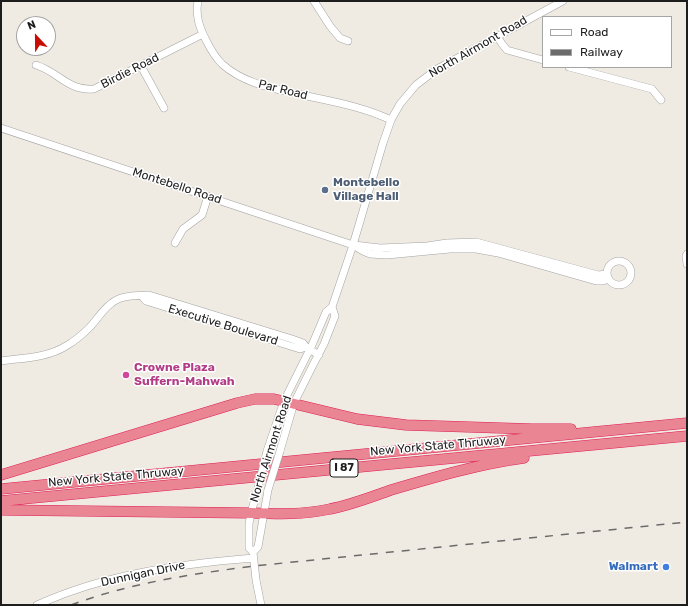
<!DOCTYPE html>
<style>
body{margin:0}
#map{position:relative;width:688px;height:606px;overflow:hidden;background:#efebe2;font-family:Rubik,sans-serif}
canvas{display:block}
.frame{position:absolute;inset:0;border:2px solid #1d1d1d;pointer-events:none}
.legend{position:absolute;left:542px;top:16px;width:130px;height:52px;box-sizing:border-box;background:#fff;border:1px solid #a5a5a5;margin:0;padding:5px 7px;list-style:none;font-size:12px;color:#1d1d1d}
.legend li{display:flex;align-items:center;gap:8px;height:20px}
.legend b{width:20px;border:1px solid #a5a5a5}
.north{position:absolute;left:16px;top:16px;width:40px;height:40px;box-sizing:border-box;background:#fff;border:1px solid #a5a5a5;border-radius:50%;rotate:338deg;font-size:11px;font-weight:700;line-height:16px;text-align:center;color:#1d1d1d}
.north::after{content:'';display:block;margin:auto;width:14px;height:18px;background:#ca0c00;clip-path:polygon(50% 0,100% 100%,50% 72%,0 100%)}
</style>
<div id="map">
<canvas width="688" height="606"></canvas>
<div class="frame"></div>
<ul class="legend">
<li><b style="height:5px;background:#fff"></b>Road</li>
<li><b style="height:5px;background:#6b6b6b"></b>Railway</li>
</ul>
<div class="north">N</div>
</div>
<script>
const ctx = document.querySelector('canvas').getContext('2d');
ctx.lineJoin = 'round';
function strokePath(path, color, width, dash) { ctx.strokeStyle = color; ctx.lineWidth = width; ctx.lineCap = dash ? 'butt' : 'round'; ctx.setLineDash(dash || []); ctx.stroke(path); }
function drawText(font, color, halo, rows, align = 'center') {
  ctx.font = font + ' Rubik,sans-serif'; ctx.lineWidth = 3; ctx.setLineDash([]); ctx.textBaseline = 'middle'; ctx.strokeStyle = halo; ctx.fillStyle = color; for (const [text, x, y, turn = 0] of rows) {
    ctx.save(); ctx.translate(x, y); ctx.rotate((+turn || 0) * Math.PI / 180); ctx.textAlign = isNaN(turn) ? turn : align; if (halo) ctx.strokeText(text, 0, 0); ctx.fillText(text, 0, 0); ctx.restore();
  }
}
const minor = new Path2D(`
 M198 1C195 16 200 29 207 42 211 50 216 58 222 64 243 83 271 88 298 94 329 101 362 106 391 120
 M314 1 330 26 340 38 348 41
 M497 36 502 44 507 50 543 60
 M36 65C59 72 67 91 94 89L203 34
 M141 66 164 108
 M569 67 652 89 661 100
 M1 128 353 245 363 251 370 254 387 255 450 249H476L498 253 596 281H603L608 279
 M175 243 183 229 202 215 208 196
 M354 245 380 248 427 246 447 243 476 242 598 275 607 274
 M687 254 686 256 687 264
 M607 273a12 12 0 1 1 24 0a12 12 0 1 1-24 0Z
 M142 296 146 301 300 349 306 347
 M1 361C22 358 47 358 66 346 75 341 83 334 90 327 99 317 108 302 121 298 130 295 140 296 149 295L292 339 303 343 306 347 319 355
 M267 451 284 401 312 345 326 312 332 307 353 245 383 143 391 120 400 104 416 85 437 69 563 1
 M280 451 294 403 313 365 324 344 335 316 332 307
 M258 488 251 513 249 524V548L253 552 256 580 261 605
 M253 552 258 547 268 490
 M37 605C105 574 179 564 253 558`);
const highway = new Path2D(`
 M1 475 237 403 255 399H274L357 419 406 425 532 429H571
 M1 489 687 423
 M1 501 687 436
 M1 510 251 513C277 514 303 515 330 509 351 505 371 497 391 490 435 477 479 464 524 458`);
strokePath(minor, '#a4a4a4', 8);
strokePath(highway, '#df1d54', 11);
strokePath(minor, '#fff', 7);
strokePath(highway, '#ea8693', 10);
strokePath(new Path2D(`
 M71 605C130 583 192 574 254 566L687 522`), '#6b6b6b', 1.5, [8, 8]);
const minorBridge = new Path2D(`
 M258 488 267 451
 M268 490 280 451`);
strokePath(minorBridge, '#a4a4a4', 8, []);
strokePath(minorBridge, '#fff', 7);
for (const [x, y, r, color] of [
 [325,190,4,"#5c6f8a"],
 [126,375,4,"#d1479c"],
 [666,567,4,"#3f7fe0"]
]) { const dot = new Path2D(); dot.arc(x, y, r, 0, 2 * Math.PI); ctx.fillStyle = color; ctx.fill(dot); strokePath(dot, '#fff', 1.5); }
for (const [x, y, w] of [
 [344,468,28]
]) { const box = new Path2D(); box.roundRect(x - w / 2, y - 9, w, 18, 3); ctx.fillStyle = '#fff'; ctx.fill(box); strokePath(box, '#1d1d1d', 1); }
drawText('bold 11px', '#1d1d1d', null, [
 ["I 87",344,468]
]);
drawText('12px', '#1d1d1d', '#fff', [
 ["North Airmont Road",478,47,-30],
 ["Birdie Road",130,71,-27],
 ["Par Road",283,90,14],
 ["Montebello Road",177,186,18],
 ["Executive Boulevard",223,325,17],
 ["New York State Thruway",438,446,-5],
 ["North Airmont Road",271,449,-72],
 ["New York State Thruway",116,477,-5],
 ["Dunnigan Drive",143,574,-12]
]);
drawText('bold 12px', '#4e5e75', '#fff', [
 ["Montebello",333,183],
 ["Village Hall",333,197]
], 'left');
drawText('bold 12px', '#b23c85', '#fff', [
 ["Crowne Plaza",134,368],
 ["Suffern-Mahwah",134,382]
], 'left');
drawText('bold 12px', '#366cbe', '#fff', [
 ["Walmart",658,567]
], 'right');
</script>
